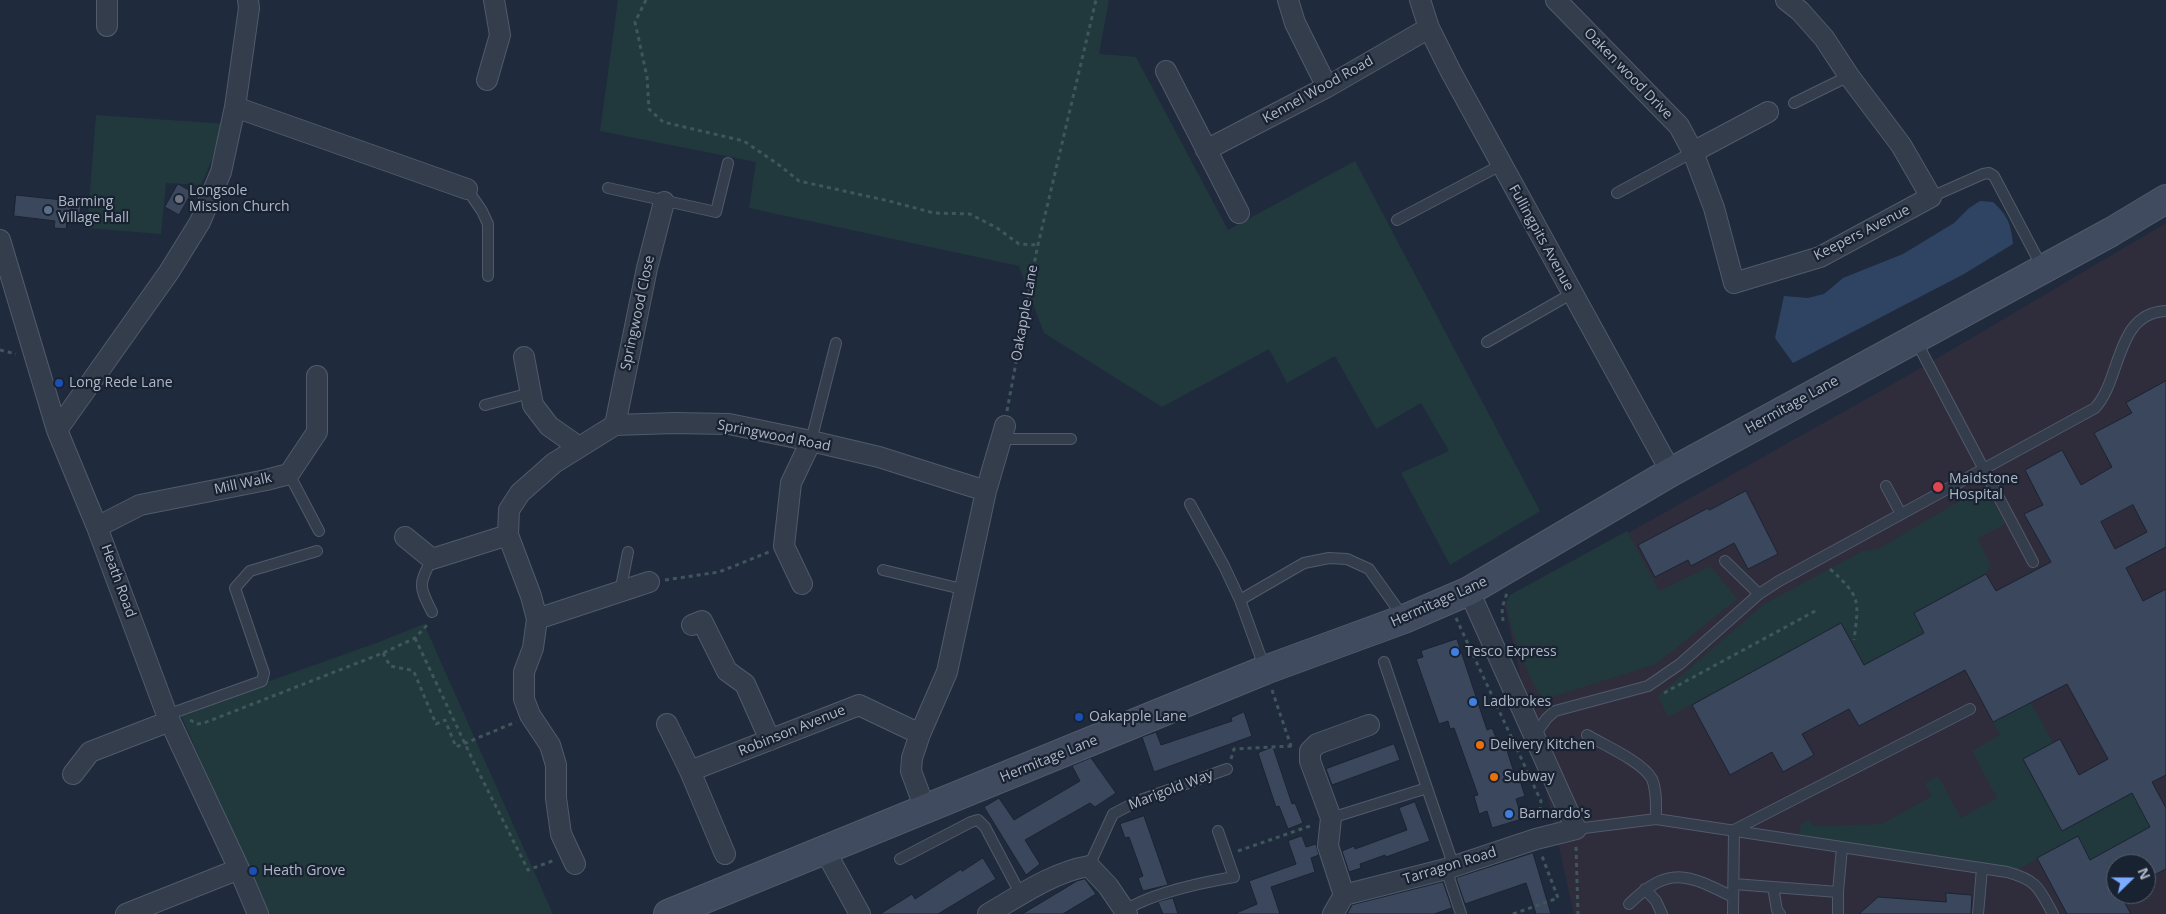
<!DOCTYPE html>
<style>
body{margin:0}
#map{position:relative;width:2166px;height:914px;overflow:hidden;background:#1f2b3c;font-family:"Open Sans",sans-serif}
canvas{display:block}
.north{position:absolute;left:2106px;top:854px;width:50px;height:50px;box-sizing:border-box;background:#192231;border:1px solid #555e6d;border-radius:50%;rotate:68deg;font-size:14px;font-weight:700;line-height:20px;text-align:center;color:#aeb7c8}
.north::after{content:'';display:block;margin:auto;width:18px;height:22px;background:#7cabff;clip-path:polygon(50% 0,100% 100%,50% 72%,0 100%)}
</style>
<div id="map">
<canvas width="2166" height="914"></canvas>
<div class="north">N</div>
</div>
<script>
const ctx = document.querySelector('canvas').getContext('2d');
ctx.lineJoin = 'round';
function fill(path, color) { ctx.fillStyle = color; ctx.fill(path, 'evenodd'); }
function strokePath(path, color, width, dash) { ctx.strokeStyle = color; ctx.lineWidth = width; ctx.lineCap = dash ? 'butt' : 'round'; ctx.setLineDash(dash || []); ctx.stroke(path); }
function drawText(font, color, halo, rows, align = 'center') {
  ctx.font = font + ' "Open Sans",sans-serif'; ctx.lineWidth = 4.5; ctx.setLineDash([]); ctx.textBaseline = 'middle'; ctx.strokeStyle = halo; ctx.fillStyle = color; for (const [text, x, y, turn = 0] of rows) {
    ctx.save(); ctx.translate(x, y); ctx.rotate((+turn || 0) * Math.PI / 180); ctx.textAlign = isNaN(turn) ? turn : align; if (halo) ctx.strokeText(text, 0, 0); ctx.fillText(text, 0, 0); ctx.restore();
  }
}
fill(new Path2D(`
 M2166 223V914H1574L1504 603 1914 372ZM2116 864H2146V894H2116Z`), '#2f2c3c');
fill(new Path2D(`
 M618 0H1109L1099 54 1136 57 1228 230 1355 161 1540 511 1450 565 1401 473 1449 451 1421 403 1376 429 1335 356 1287 383 1269 349 1162 407 1044 333 1019 266 749 208 756 162 600 131Z
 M96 115 227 124 201 185 166 183 161 234 87 228Z
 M1985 486 2005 524 1977 539 1991 565 1986 573 1914 613 1924 633 1864 665 1841 624 1668 717 1658 696 1764 604 1863 551 1878 549Z
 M1627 531 1659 591 1710 566 1737 599 1656 664 1545 699C1532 692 1508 622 1507 606 1506 601 1508 599 1510 595Z
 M424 624 553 914H268L180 713 379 642Z
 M2030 701 2053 743 2023 760 2062 831 2132 793 2150 827 2090 860 2077 837 2017 870 1799 835 1801 824 1809 819 1813 826 1882 824 1932 796 1925 783 1938 776 1961 818 1997 798 1972 751 2000 735 1993 722Z`), '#21393d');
fill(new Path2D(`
 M1980 201 1993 202C2008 216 2011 224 2013 244L1964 274 1793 363 1775 338 1784 296 1808 298 1824 294 1843 278 1903 254 1954 223 1969 208Z`), '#2f4363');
const building = new Path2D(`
 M178 184 192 192 179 215 165 207Z
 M16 195 81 202 79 224 67 222 66 229 54 228 55 221 14 216Z
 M2166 381V547L2126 568 2143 601 2166 589V775L2152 782 2166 808V869L2146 879V864H2116V894H2120L2131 914H2067L2037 858 2078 836 2090 860 2150 827 2132 793 2062 831 2023 759 2060 739 2079 775 2108 759 2067 684 1993 722 1965 670 1859 726 1849 709 1802 734 1814 755 1783 772 1772 752 1730 775 1692 705 1841 623 1864 665 1924 633 1914 613 1986 574 1996 591 2051 562 2024 514 2043 505 2025 470 2062 450 2081 485 2112 467 2094 433 2132 413 2126 403ZM2133 505 2147 532 2115 549 2101 522Z
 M1746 491 1778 554 1748 569 1734 543 1691 566 1688 560 1655 577 1638 545 1708 508 1709 510Z
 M1457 639 1487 730 1492 728 1501 749 1506 747 1517 782 1520 781 1525 796 1516 799 1522 819 1492 828 1487 811 1479 814 1474 796 1478 795 1454 728 1450 729 1448 721 1439 724 1416 659 1423 657 1421 651Z
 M1244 712 1252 736 1154 772 1142 737 1156 732 1161 745 1232 721 1231 718Z
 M1394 744 1400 760 1332 785 1326 769Z
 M1273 747 1292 804 1295 803 1303 823 1288 829 1279 806 1276 807 1258 753Z
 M1091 758 1116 793 1095 807 1090 803 1025 840 1040 864 1026 875 984 807 999 798 1014 820 1080 781 1072 766Z
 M1415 802 1430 841 1386 857 1385 855 1360 864 1361 868 1349 872 1342 851 1354 846 1355 849 1407 830 1399 808Z
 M1144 816 1168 885 1143 891 1138 878 1143 876 1129 837 1125 838 1120 824Z
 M1302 836 1306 847 1316 844 1319 855 1311 858 1315 872 1271 887 1280 914H1234L1257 904 1249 881 1296 864 1288 841Z
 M1533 853 1551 914H1536L1526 883 1465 904 1456 878Z
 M983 858 996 879 938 914H880L912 894 915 899 961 869 962 871Z
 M1085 879 1096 894 1063 914H1022L1077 881Z
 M1443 882 1452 908 1434 914H1347L1352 905Z
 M1946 893 1972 895 1971 914H1859L1878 897 1946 902Z
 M1173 898 1178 914H1163L1158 902Z`);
fill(building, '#3b475c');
strokePath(building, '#1b2433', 1);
const service = new Path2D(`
 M1794 103 1849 76
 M608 188 716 212 728 163
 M467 189 482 211 488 224V276
 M1617 193 1693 152
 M1931 197 1983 174 1989 173 1994 176 2042 267
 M1397 220 1501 165
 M1915 339 2033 562
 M1487 342 1571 294
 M485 405 530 393
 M1002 439H1071
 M811 441 836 343
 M289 474 319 531
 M1886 486 1901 514
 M1190 504 1224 566 1240 600 1265 669
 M1725 561 1759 594
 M883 570 966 590
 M620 592 628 552
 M1240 600 1304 563 1329 558 1347 559 1369 569 1404 618
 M432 612C419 586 418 585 432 559
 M1384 662 1427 788
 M167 715 262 681 264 673 235 588 250 571 317 551
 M1587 735C1604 745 1643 762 1652 779 1657 791 1656 806 1656 819
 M1534 736 1547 718 1555 711 1648 686 1680 664 1759 594 1779 581 2095 408C2122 379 2115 313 2166 311
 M1331 818 1427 788 1454 867
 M1576 829 1656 819 2007 872C2037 880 2039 888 2053 914
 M900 859 971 822 978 820 985 827 1021 895
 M1089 866 1113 814 1138 801 1227 769
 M1446 869 1461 914
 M1734 884 1838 892V914
 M1773 887 1777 910 1780 914
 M1645 889 1656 901 1662 914
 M1838 892 1842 847
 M1629 904C1669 865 1687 874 1733 897
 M1122 912C1151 893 1199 883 1234 877L1218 831
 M1733 914 1734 830 1970 709
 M1978 914 1982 869`);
const minor = new Path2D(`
 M107 0V26
 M1288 0 1295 23 1327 87
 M1420 0 1429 28 1451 72 1671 472
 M1556 0 1679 126 1693 152 1714 208 1734 283 1820 257 1931 197 1901 145 1849 76 1824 38 1800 11 1786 0
 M1166 71 1239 213
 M487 80 500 35 494 0
 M235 107 467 189
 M1206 150 1327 87 1429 28
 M1693 152 1768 112
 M0 240 57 430 97 527 167 715 239 869 258 914
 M524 357 533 405 549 426 579 447
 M615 425 647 268 664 202
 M57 430 169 272 200 222 221 172 235 107 249 8 248 0
 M97 527 140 505 266 480 289 474 317 432V376
 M405 537 432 559 508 535
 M802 584 784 546 791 483 811 441
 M537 619 649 582
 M692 625 702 621 727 671 745 684 770 740
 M667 724 690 771 725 854
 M690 771 859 705 920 734
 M73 774 90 752 170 721
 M925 809 911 771 912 758 920 734 947 672 986 491 1005 426
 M824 849 860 914
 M575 864 561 834 556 798V765L550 745 530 715 524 699V672L533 648 537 619 531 596 508 535 509 510 520 493 554 463 615 425 674 423 729 424 811 441 879 457 986 491
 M1344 895 1328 846 1331 818 1310 761V751L1317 744 1369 725
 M126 914 239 869
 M988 914C1019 896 1053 872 1089 866L1108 886 1127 914
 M1333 914 1344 895 1446 869 1536 839 1576 829 1469 591`);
const secondary = new Path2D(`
 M668 914 1265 670 1404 619 1469 591 1671 472 2111 232 2166 199`);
strokePath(service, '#515a6a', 12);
strokePath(minor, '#515a6a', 22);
strokePath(secondary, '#515a6a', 30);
strokePath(new Path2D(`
 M646 0 635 22 647 77 649 109 663 122 744 141 779 165 799 181 889 201 934 213 970 214 997 228 1019 244 1038 245
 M0 350 16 354
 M1007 411 1037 249 1096 0
 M1830 569C1861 597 1859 600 1854 640
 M665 580 719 572 769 552
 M1456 618 1541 801 1539 821
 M1503 621 1502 608 1507 593
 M415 638 476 767 528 870 555 860
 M383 653 390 666 411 670 414 672 436 724 445 720 456 747 516 722
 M1272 690 1291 746 1295 747
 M1664 693 1817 610
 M190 720 197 724 204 723 383 653 415 638 428 624
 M1231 759 1234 749 1291 746
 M1576 847 1578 914
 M1238 851 1313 825
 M1513 914 1558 898 1542 856`), '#3f565a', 3, [4, 4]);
strokePath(service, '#333d4c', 10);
strokePath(minor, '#333d4c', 20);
strokePath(secondary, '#414b5f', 28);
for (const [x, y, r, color] of [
 [179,199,5,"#6b7280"],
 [48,210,5,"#5c6f8a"],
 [59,383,5,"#1a4fb4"],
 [1938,487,6,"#e0444e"],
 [1455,652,5,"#3f7fe0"],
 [1473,702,5,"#3f7fe0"],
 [1079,717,5,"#1a4fb4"],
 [1480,745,5,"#e8710a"],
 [1494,777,5,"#e8710a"],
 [1509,814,5,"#3f7fe0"],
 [253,871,5,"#1a4fb4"]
]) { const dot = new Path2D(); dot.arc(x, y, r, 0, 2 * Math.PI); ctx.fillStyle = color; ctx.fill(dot); strokePath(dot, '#192231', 2); }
drawText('14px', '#aeb7c8', '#192231', [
 ["Oaken wood Drive",1628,74,46],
 ["Kennel Wood Road",1318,90,-29],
 ["Keepers Avenue",1862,233,-27],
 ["Fullingpits Avenue",1541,238,61],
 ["Springwood Close",638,313,-78],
 ["Oakapple Lane",1025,313,-80],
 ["Hermitage Lane",1792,405,-29],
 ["Springwood Road",774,436,11],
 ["Mill Walk",243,484,-12],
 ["Heath Road",118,581,70],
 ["Hermitage Lane",1439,602,-24],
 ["Robinson Avenue",792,731,-22],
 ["Hermitage Lane",1049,759,-22],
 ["Marigold Way",1171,790,-21],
 ["Tarragon Road",1450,866,-17]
]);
drawText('14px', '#aeb7c8', '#192231', [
 ["Longsole",189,191],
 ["Mission Church",189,207],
 ["Barming",58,202],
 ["Village Hall",58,218],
 ["Long Rede Lane",69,383],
 ["Maidstone",1949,479],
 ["Hospital",1949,495],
 ["Tesco Express",1465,652],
 ["Ladbrokes",1483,702],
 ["Oakapple Lane",1089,717],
 ["Delivery Kitchen",1490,745],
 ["Subway",1504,777],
 ["Barnardo's",1519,814],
 ["Heath Grove",263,871]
], 'left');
</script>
